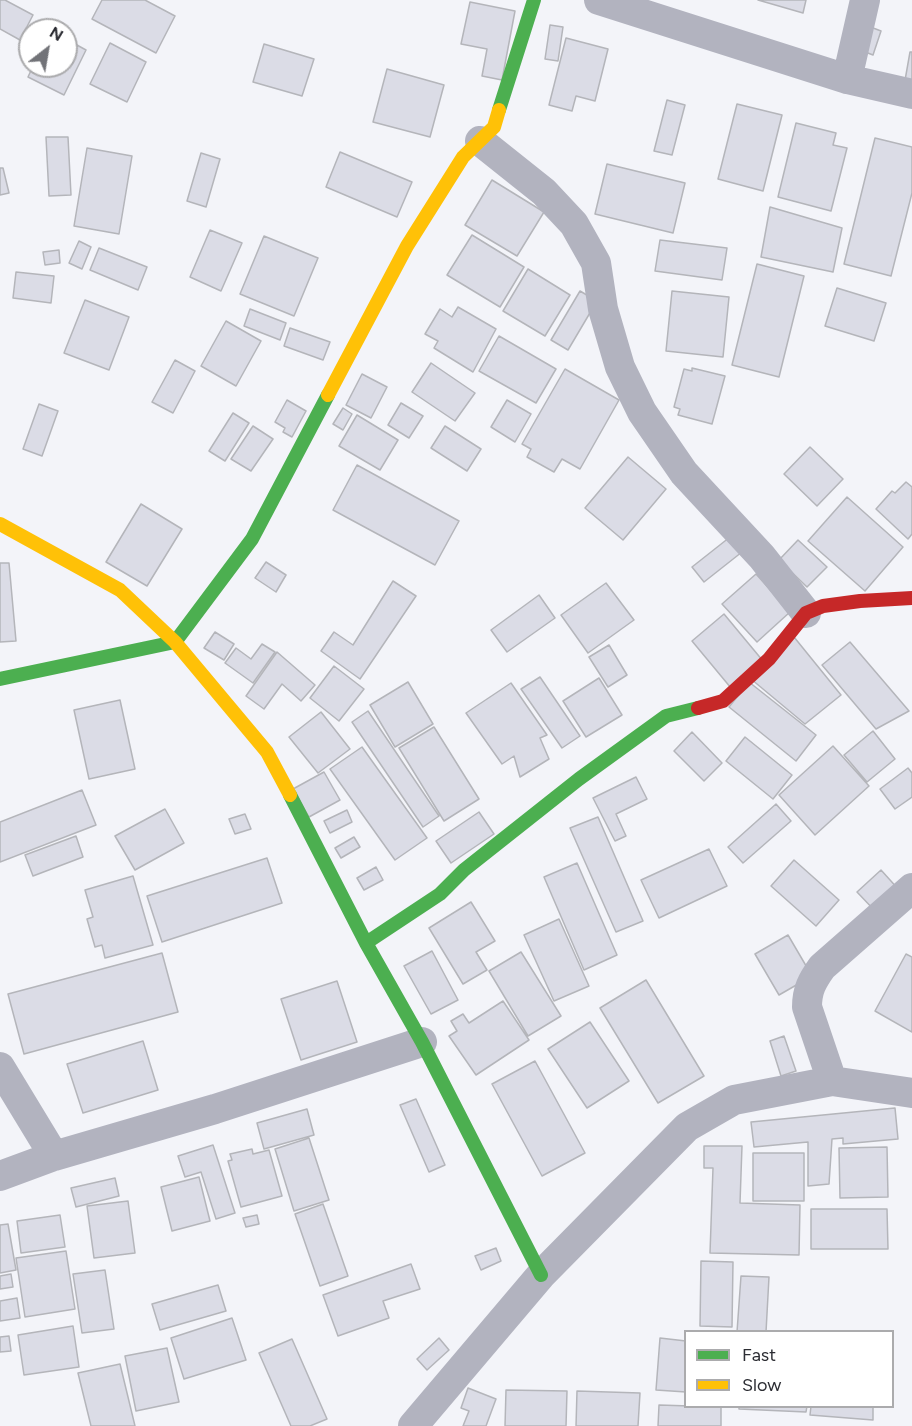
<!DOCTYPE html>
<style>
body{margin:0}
#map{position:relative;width:912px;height:1426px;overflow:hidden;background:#f3f4f9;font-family:Figtree,sans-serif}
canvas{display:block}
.legend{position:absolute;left:684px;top:1330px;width:210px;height:78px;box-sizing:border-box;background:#fff;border:2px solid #ababad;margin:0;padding:8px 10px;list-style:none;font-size:18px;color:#2c2d33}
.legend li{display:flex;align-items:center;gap:12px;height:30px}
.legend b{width:30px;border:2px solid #ababad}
.north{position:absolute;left:18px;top:18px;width:60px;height:60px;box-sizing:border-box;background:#fff;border:2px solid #ababad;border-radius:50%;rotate:31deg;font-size:16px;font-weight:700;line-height:24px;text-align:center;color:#2c2d33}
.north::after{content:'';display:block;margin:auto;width:21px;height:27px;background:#727378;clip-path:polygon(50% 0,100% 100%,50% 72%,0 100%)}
</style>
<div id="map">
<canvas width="912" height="1426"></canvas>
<ul class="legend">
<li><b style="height:8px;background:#4caf50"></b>Fast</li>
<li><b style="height:8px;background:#ffc107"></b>Slow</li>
</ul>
<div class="north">N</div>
</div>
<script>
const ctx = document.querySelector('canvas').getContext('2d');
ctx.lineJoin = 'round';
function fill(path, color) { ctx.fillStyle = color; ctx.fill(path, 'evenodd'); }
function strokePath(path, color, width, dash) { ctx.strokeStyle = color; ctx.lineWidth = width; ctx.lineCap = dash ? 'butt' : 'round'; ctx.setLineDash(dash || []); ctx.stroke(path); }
const building = new Path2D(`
 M0 0H5L33 15 20 40 0 29Z
 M102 0H145L175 16 156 53 92 19Z
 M758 0H806L803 13Z
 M470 2 515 11 502 80 482 76 487 49 461 44Z
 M550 25 563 27 558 61 545 59Z
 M868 26 881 31 873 55 860 50Z
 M566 38 608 49 595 101 576 96 572 111 549 105Z
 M66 39 86 50 64 95 28 77 33 66H66Z
 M110 43 146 62 127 102 90 84Z
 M264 44 314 59 302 96 253 82Z
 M910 52H912V87L904 86Z
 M387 69 444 85 430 137 373 122Z
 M667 100 685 105 672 155 654 151Z
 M737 104 782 115 763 191 718 179Z
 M796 123 836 133 833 145 847 148 831 211 778 197Z
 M46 137H68L71 195 49 196Z
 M875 138 912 147V193L891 276 844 264Z
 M87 148 132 156 119 234 74 226Z
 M340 152 412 182 397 217 326 187Z
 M201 153 220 159 206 207 187 201Z
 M607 164 685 183 673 233 595 214Z
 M0 168H3L9 193 0 195Z
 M492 180 544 212 517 256 465 225Z
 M770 207 842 228 833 272 761 257Z
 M210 230 242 243 221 291 190 277Z
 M472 235 524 267 500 307 447 275Z
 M264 236 318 258 294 316 240 294Z
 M660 240 727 248 722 280 655 271Z
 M79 241 91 247 82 269 69 263Z
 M99 248 147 267 138 290 90 270Z
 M59 250 60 263 45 265 43 252Z
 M757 264 804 276 779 377 732 365Z
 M528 269 570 295 545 336 503 311Z
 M16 272 54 276 51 303 13 298Z
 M837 288 886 303 874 341 825 326Z
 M580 291 597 301 568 350 551 340Z
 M672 291 729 297 723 357 666 351Z
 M85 300 129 317 109 370 64 353Z
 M458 307 496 329 473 372 434 348 438 341 425 334 440 309 452 317Z
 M250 309 286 323 280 340 244 326Z
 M226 321 261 341 236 386 201 366Z
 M290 328 330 342 323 360 284 346Z
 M499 336 556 369 536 403 479 371Z
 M175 360 195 371 173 413 152 402Z
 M431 363 475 393 455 421 412 392Z
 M692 368 725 376 712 424 678 415 680 409 674 407 684 369 692 371Z
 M565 369 619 400 580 469 562 459 554 472 527 457 531 449 522 444Z
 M362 374 387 387 371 418 346 405Z
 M287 400 306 411 292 437 283 432 285 428 275 422Z
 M507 400 531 414 515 442 491 427Z
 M401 403 423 416 409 438 388 425Z
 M39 404 58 411 42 456 23 449Z
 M343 408 352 414 343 430 333 424Z
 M233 413 249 423 225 461 209 451Z
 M357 415 398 440 380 470 339 446Z
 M253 426 273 439 251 471 231 459Z
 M445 426 481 449 467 471 431 448Z
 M810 447 843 479 817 506 784 474Z
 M628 457 666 489 623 540 585 508Z
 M357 465 459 521 435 565 333 510Z
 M906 482 912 487V534L908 539 876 509 892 491 895 493Z
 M847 497 903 547 865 591 808 541Z
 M141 504 182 529 147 586 106 562Z
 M730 537 742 552 704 582 692 567Z
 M798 540 827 567 807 587 779 560Z
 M266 562 286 575 276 592 255 578Z
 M0 563H9L16 641 0 642Z
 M756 574 790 612 757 642 722 604Z
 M393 581 416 596 360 679 321 651 334 632 353 645Z
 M606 583 634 620 588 653 561 615Z
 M539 595 555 618 507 652 491 630Z
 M724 614 763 661 731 688 692 641Z
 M215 632 234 644 224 660 204 648Z
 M794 637 841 695 805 724 751 679Z
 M850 642 909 711 876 729 822 665Z
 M262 644 275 652 253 683 225 663 236 648 251 659Z
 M609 645 627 675 608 687 589 657Z
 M277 652 315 685 301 701 282 684 264 709 246 696Z
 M334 666 364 689 339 721 310 698Z
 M540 677 580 736 562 748 521 689Z
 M599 678 622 715 586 737 563 701Z
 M408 682 433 724 395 747 370 705Z
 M749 682 816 735 796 761 729 707Z
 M511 683 547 735 540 738 549 759 520 777 514 756 502 764 466 713Z
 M120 700 135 769 89 779 74 710Z
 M368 711 439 816 423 827 352 722Z
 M321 712 350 749 318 773 289 737Z
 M434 727 479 799 444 821 399 748Z
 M873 731 895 759 867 782 844 755Z
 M692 732 722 763 704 781 674 751Z
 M745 737 792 775 773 799 726 761Z
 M833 746 869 786 815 835 779 795Z
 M362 747 427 838 395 860 330 769Z
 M908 768 912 773V797L895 809 880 789Z
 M324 772 340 800 309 817 293 789Z
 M636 777 647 799 616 814 626 836 615 841 593 798Z
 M82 790 96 825 0 862V822Z
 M776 804 791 821 743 863 728 847Z
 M165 809 184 843 135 870 115 836Z
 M347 810 352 822 330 833 324 821Z
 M479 812 494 834 451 863 436 841Z
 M245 814 251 829 235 834 229 819Z
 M598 817 643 921 616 932 570 828Z
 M76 836 83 857 33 876 25 855Z
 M354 837 360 847 341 858 335 848Z
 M709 849 727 886 659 918 641 880Z
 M267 858 282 903 162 942 147 896Z
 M794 860 839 900 816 926 771 886Z
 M577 863 617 955 584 970 544 877Z
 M376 867 383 880 364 890 357 878Z
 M881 870 900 891 876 912 857 892Z
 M133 876 153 945 105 958 102 945 95 947 87 919 93 917 85 890Z
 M471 902 495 941 476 952 487 970 463 984 429 928Z
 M559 919 589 986 554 1001 524 935Z
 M788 935 812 976 779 995 755 954Z
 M432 951 458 1000 431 1014 404 966Z
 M521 952 561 1016 528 1036 489 971Z
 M162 953 178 1012 24 1054 8 994Z
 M906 954 912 957V1032L875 1011Z
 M646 980 704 1076 658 1103 600 1008Z
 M337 981 357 1042 301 1060 281 999Z
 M503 1001 529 1040 476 1075 449 1036 457 1031 451 1021 463 1014 469 1023Z
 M590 1022 629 1081 587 1108 548 1049Z
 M784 1036 796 1071 781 1076 770 1041Z
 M143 1041 158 1090 83 1113 67 1064Z
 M535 1061 585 1153 542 1176 492 1084Z
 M416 1099 445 1165 429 1172 400 1105Z
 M895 1108 898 1139 843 1144V1138L832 1139 829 1184 808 1186V1142L754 1147 751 1122Z
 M307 1109 314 1135 264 1149 257 1123Z
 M309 1138 329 1200 294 1211 275 1149Z
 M213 1145 235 1213 216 1219 201 1172 185 1177 178 1156Z
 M704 1146H742L740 1203 800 1205 799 1255 710 1253 713 1168H704Z
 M887 1147 888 1197 840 1198 839 1148Z
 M252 1149 253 1154 269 1150 282 1196 241 1207 228 1161 232 1160 230 1154Z
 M753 1153H804V1201H753Z
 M199 1177 210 1221 172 1231 161 1187Z
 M115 1178 119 1196 76 1207 71 1188Z
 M128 1201 135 1253 94 1258 87 1206Z
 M323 1204 348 1276 320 1286 295 1214Z
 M811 1209H887L888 1249H811Z
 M60 1215 65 1247 21 1253 17 1221Z
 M257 1215 259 1224 246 1227 243 1218Z
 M8 1224 16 1270 0 1273V1225Z
 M496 1248 501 1261 481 1270 475 1256Z
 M66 1251 75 1309 25 1317 16 1258Z
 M701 1261 733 1262 732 1327 700 1326Z
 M411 1264 420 1289 383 1301 389 1318 338 1336 323 1295Z
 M105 1270 114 1329 82 1333 73 1274Z
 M11 1274 13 1287 0 1289V1276Z
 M741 1276 769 1277 766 1332H737Z
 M218 1285 226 1311 160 1330 152 1304Z
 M17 1298 20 1318 0 1321V1301Z
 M232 1318 246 1360 184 1379 171 1338Z
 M73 1326 79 1367 24 1375 18 1335Z
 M9 1336 11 1351 0 1352V1337Z
 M439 1338 449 1350 427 1370 417 1359Z
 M660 1338 686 1341V1392L656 1390Z
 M292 1339 327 1419 310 1426H291L259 1353Z
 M167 1348 179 1402 136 1411 125 1356Z
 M120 1364 135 1426H91L78 1373Z
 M468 1388 496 1399 486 1426H463L469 1411 461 1408Z
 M506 1390 567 1391 566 1426H505Z
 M577 1391 640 1393 638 1426H576Z
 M659 1405 721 1407V1426H658Z
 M739 1406H807L806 1412 739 1409Z
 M811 1406H873V1420L810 1415Z`);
fill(building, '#dbdce6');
strokePath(building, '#b4b5ba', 1.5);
strokePath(new Path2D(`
 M599 0 847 79 912 94
 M847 79 865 0
 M480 141 544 192 574 224 596 263 603 309 620 367 642 412 684 473 762 557 806 613
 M0 1067 54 1156
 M832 1081 807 1007C807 990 812 981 822 967L912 888
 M0 1176 54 1156 215 1109 422 1042
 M413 1426 541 1275 687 1127 734 1100 832 1081 912 1093`), '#b2b3bf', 30);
strokePath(new Path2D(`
 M499 110 534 0
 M0 679 175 642 252 539 328 395
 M290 795 366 943 422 1042 541 1275
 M366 943 440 894 464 870 579 779 666 716 698 708`), '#4caf50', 14);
strokePath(new Path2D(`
 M328 395 407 246 463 157 494 127 499 110
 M0 524 120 590 175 642 267 752 290 795`), '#ffc107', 14);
strokePath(new Path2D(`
 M698 708 723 701 769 659 806 613 823 606 860 601 912 598`), '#c62828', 14);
</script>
